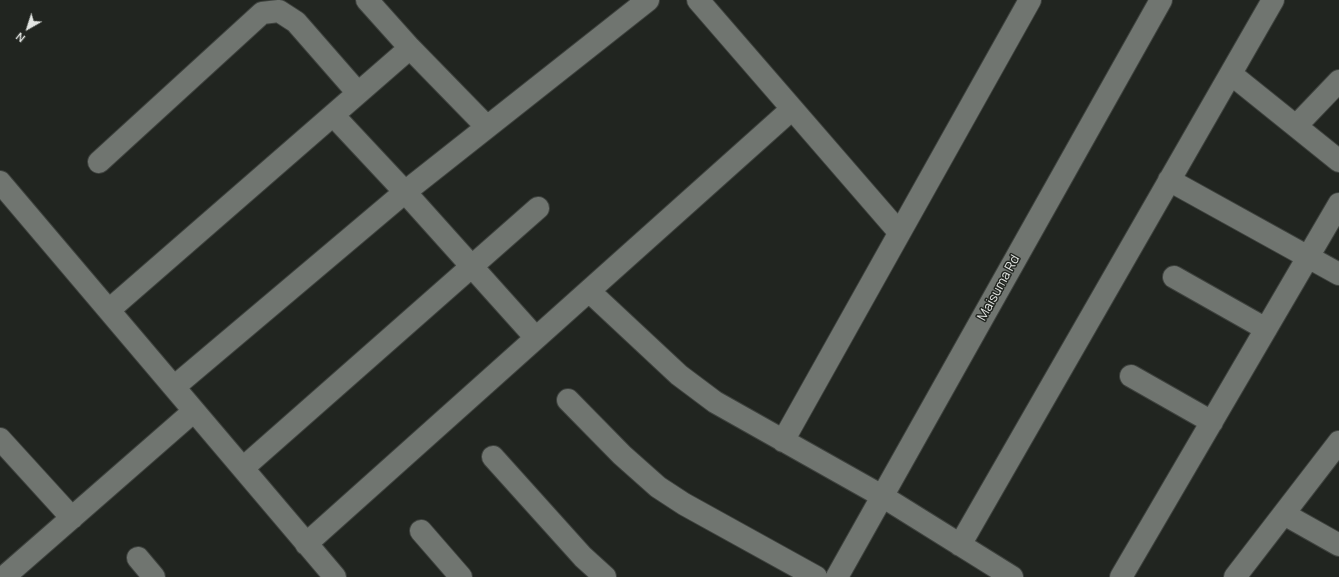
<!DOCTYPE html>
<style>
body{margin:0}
#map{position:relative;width:1339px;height:577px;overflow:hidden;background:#212520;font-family:Manrope,sans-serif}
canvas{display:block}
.north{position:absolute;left:8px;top:8px;width:40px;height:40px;-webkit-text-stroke:3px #212520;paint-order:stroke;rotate:219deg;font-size:11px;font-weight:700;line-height:16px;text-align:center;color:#e3e6e3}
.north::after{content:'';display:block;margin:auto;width:14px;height:18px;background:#e3e6e3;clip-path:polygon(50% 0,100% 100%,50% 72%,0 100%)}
</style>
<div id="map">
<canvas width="1339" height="577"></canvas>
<div class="north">N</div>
</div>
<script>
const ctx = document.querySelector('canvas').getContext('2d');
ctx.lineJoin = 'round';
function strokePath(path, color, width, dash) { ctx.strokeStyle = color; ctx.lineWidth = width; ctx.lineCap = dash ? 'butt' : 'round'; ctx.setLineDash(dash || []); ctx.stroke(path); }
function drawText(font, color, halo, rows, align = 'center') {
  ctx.font = font + ' Manrope,sans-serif'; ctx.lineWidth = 3; ctx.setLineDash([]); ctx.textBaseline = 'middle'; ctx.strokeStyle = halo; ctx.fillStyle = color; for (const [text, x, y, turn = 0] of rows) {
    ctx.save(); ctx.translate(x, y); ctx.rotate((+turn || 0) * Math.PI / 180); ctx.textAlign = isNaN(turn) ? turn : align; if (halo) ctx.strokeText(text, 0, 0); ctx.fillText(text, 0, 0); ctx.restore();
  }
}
const minor = new Path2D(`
 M367 0 410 48 487 127
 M698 0 899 232
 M1231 74 1339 161
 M333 115 405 192 536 338
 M1296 126 1339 81
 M99 162 262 13 279 11 296 22 358 93
 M1169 180 1339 274
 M0 182 335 577
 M1174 277 1266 329
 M589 291 679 375 715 402 882 496 1012 577
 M109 310 410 48
 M1131 376 1212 422
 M174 387 405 192 648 0
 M568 400 622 455 658 487 684 504 816 577
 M0 439 72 518
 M783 441 1030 0
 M493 457 583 557 605 577
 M243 468 538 208
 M1284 514 1339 545
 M421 531 461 577
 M306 544 792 109
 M960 545 1273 0
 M138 558 154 577
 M4 577 194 411
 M837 577 1161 0
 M1121 577 1339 204
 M1235 577 1339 442`);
strokePath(minor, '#3e423e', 24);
strokePath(minor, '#707570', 22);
drawText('13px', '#e3e6e3', '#212520', [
 ["Maisuma Rd",999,288,-61]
]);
</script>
